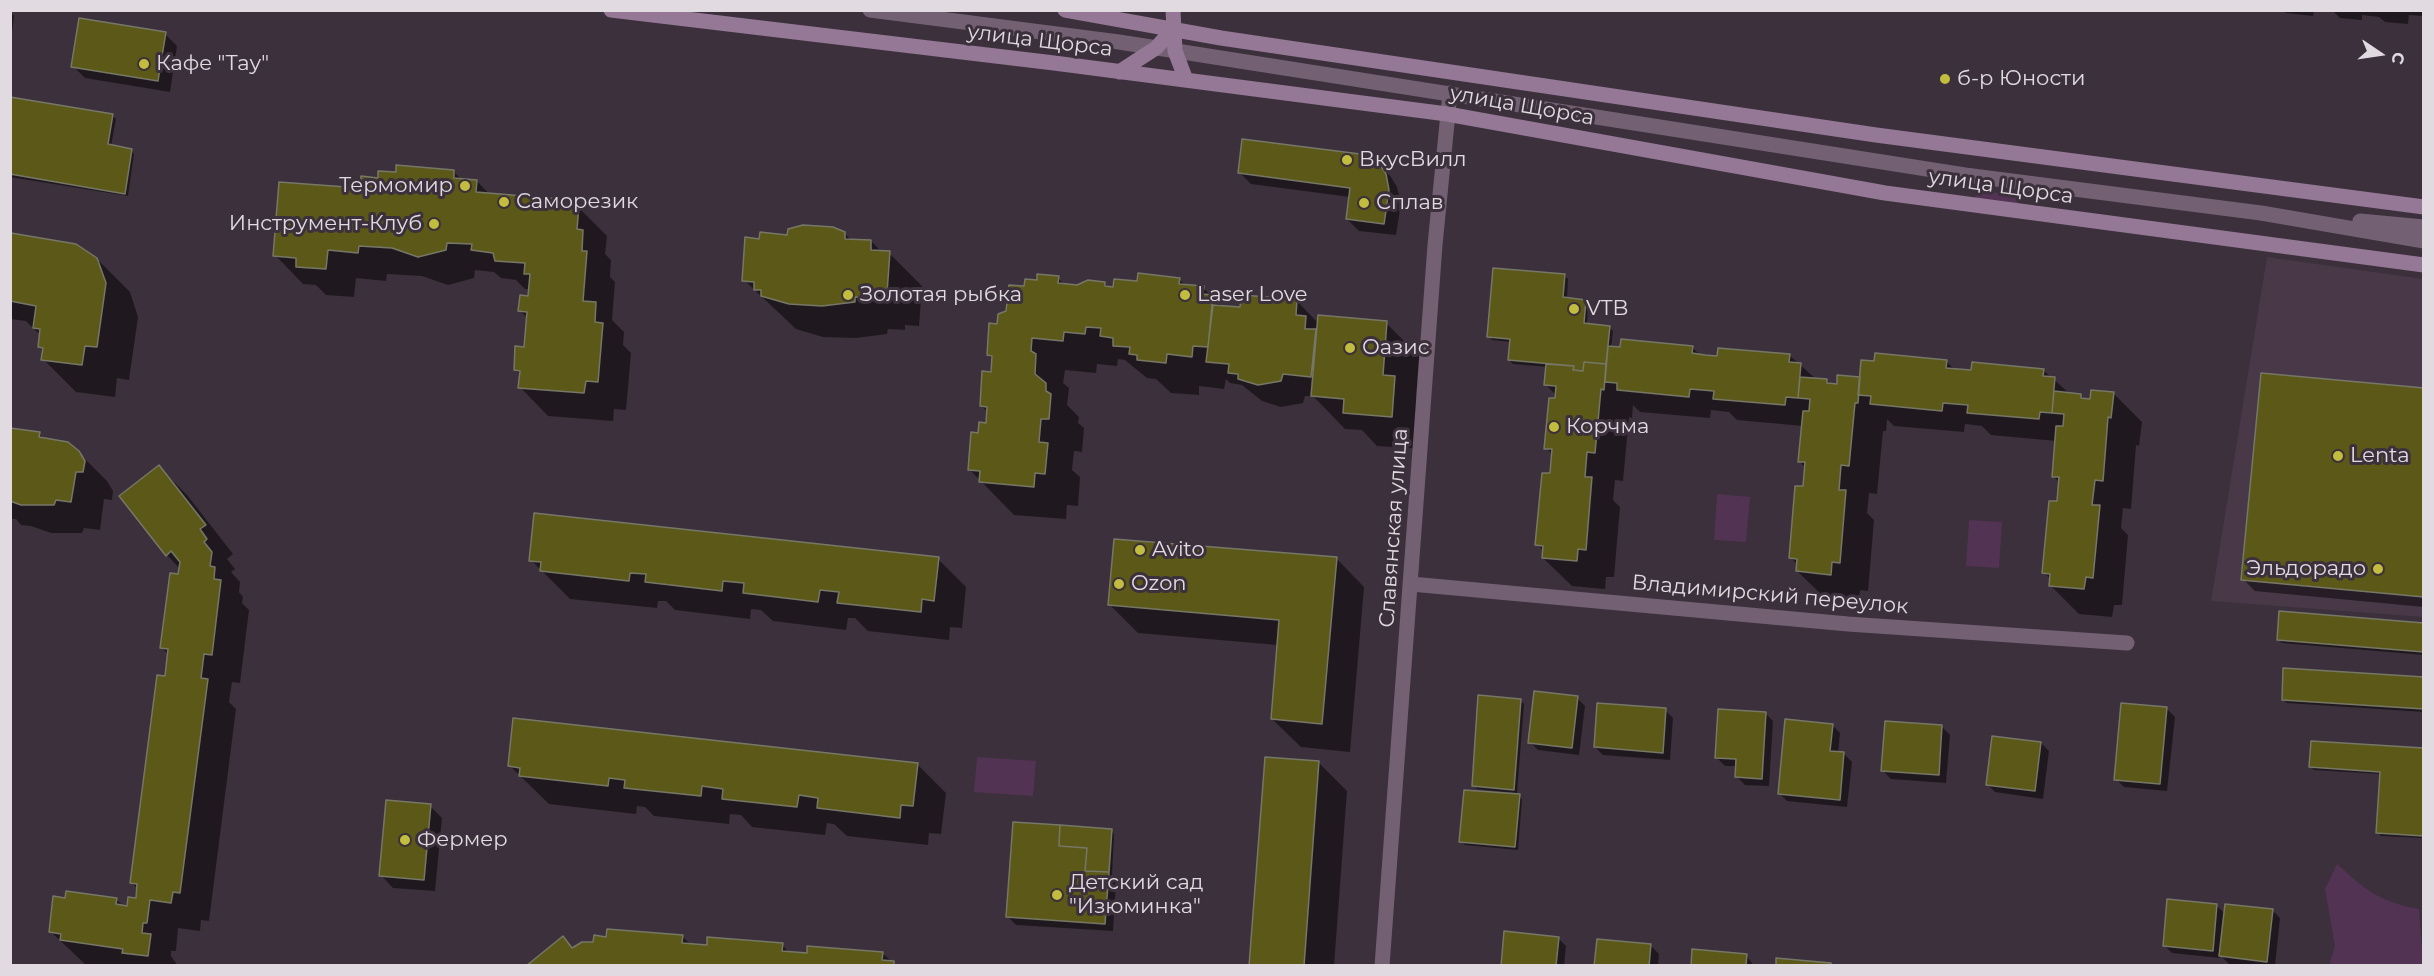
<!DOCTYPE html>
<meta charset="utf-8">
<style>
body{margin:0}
#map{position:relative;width:2434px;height:976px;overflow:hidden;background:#3b303b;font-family:Montserrat,sans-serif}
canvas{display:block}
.frame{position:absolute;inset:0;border:12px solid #e1dae1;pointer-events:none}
.north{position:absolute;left:2350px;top:24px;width:60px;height:60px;-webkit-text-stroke:4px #3b303b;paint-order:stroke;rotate:103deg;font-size:16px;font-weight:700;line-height:24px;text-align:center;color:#e1dae1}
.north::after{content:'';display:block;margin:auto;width:21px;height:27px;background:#e1dae1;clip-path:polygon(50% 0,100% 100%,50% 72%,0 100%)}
</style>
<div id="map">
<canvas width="2434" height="976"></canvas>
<div class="frame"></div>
<div class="north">С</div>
</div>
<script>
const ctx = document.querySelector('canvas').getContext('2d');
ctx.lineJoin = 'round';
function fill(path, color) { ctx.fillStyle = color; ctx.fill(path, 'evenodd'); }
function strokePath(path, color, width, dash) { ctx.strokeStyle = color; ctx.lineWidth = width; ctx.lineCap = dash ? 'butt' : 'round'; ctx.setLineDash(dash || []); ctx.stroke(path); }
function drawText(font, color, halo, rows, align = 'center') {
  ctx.font = font + ' Montserrat,sans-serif'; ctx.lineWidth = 6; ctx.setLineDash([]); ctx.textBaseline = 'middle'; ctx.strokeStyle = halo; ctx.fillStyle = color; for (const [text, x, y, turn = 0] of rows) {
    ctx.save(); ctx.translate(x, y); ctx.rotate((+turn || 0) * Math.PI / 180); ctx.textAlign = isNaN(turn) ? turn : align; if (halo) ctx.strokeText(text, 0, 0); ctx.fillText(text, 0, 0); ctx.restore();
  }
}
fill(new Path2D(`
 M2267 257 2423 279V617L2211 601Z`), '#483848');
fill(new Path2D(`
 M2019 192 2018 204 1975 199 1976 193Z
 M1717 494 1750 497 1746 542 1714 540Z
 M1969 520 2002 522 1999 568 1966 566Z
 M977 757 1036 761 1033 796 974 792Z
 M2337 864C2367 891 2378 901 2419 909L2423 965H2329L2335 946 2325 889Z`), '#523353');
fill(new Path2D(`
 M2283 10H2314L2313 16 2286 13Z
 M2332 10H2424V16L2409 15 2408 24 2385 22 2379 17 2362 15V20L2340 18Z
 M10 12 14 16 10 49Z
 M165 34 177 46 170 92 85 78 73 66Z
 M10 99 112 116 116 119 111 146 131 150 134 154 128 196 10 177Z
 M1378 164 1391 177 1397 187 1401 203 1396 235 1359 231 1347 219 1350 197 1251 184 1239 172Z
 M453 171 462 180 477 181 490 195 560 201 565 206 578 207 607 236 605 254 611 260 610 277 615 282 612 320 624 332 623 345 631 353 626 410 614 409 613 421 548 416 520 387 521 375 515 370 525 349 528 318 520 311 530 298V289H525L516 280 501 278 494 272 475 270 474 278 448 285 422 276 387 274 386 281 356 278 354 297 326 295 316 285 303 284 275 255 361 190 379 179Z
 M844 233 852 241H871L882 252 889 253 922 286 919 326 905 325V330L888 329 887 334 856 338 823 337 796 329 744 280 761 241 788 236Z
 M10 246 97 259 130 292 138 317 129 380 117 378 115 397 76 392 43 359 44 351 39 347 41 333 37 332 26 321 10 319Z
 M1565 276 1568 279 1567 299 1585 301 1588 305 1587 325 1609 327 1613 331 1611 348 1692 347 1701 356 1719 357 1789 355 1816 379 1827 380 1831 385 1838 386 1946 361 1955 370H2043L2070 394 2080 395 2085 400H2092L2113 393 2142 422 2139 446 2136 445 2131 509 2123 508 2121 528 2128 535 2122 605H2114L2112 617 2079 614 2051 586V580L2044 572 2058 503 2060 483 2053 476 2057 441 1991 435 1982 426 1965 424 1964 432 1894 426 1887 419 1886 431H1883L1877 494 1869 493 1867 513 1874 520 1868 591 1860 590 1859 602 1826 599 1797 571 1798 565 1790 557 1805 488 1806 468 1799 461 1803 426 1737 420 1729 412 1711 410 1710 418 1640 412 1633 405 1632 418 1629 417 1623 481 1615 480 1613 500 1620 507 1614 577H1606L1605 589 1572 586 1543 558 1544 551 1537 544 1551 475 1553 455 1546 448 1557 396 1546 385 1548 367 1513 364 1509 360 1511 342 1492 340 1489 336Z
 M1058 278 1066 286 1077 287 1105 283 1110 288 1179 279 1186 286 1203 288 1223 307 1241 309 1297 301 1318 323H1386L1419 356 1416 399 1428 410 1424 449 1377 446 1362 430 1345 429 1313 396H1305L1303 403 1281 407 1262 401 1242 385 1230 383 1226 379 1224 389 1199 386V395L1171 393 1156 379 1147 378 1125 360 1118 359 1117 366 1097 364 1096 373 1065 370 1063 383 1069 388 1067 405 1079 417 1078 423 1084 428 1082 452 1074 451 1072 470 1080 477 1078 506 1067 505 1066 519 1014 515 969 469 980 435 987 425 988 412 981 406 992 374 993 360 988 355 999 325 1025 288 1038 282Z
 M2424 390V607L2255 591 2243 579Z
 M10 429 39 434 45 440 78 452 107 481 113 491 112 500 104 499 100 530 84 528 82 533H51L31 526 21 525 16 519H10Z
 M159 467 187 495 233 554 227 559 235 569 231 572 240 582 239 592 243 597 242 603 249 610 240 683 232 682 229 702 236 709 209 921 201 920 200 931 178 928 176 951H171V956L178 966H87L50 931 116 899 124 907 128 908 137 900 138 889 131 882 169 655 162 648 180 569 167 555Z
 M1336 558 1364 587 1350 752 1301 747 1272 719 1278 645 1138 633 1110 605Z
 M938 559 966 587 962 628 950 627 949 640 868 631 855 618H848L846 630 773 621 761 610 751 609 750 619 675 610 666 601H658L657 608 570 599 531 560Z
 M2424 624V655L2282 643 2278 640Z
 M2424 678V712L2287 703 2283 700Z
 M1577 698 1585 706 1579 755 1538 750 1530 742Z
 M1520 700 1524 704 1517 793 1477 789 1474 785Z
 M2167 709 2175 717 2167 791 2124 787 2116 779Z
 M1665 710 1673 718 1670 760 1603 755 1595 747Z
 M1765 713 1773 721 1769 786 1745 785 1737 777V766H1725L1717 758Z
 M1832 725 1840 733 1838 753 1844 754 1852 762 1847 807 1787 801 1779 793Z
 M1942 727 1950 735 1946 783 1891 779 1883 771Z
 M2041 743 2049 751 2043 799 1995 792 1987 784Z
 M2424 749V838L2381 836 2377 832 2381 774 2314 770 2311 767Z
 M1318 762 1347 791 1334 966H1251Z
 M917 764 946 793 941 834 929 833 928 845 847 836 834 824 827 823 825 835 752 827 741 815 730 814 729 824 654 816 645 807 637 806 636 814 549 804 510 766Z
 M1519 796 1522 799 1518 850 1465 845 1461 841Z
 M430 806 442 818 435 891 393 888 381 875Z
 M1111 830 1114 834 1112 875H1110L1116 882 1113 931 1016 925 1008 917Z
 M2217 906 2225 914 2272 910 2280 918 2275 966 2229 964 2220 955V958L2172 953 2164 945Z
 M682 936 691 945H782L791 954 882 953 897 966H528L563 938 574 949 608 938Z
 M1558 938 1566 946 1564 966H1502Z
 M1651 946 1659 954 1658 966H1596Z
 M1746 955 1754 966H1692Z`), '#0007');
const building = new Path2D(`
 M79 18 166 32 158 81 71 67Z
 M10 97 113 114 108 144 132 149 125 194 10 174Z
 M1242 139 1368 155 1379 163 1386 174 1389 190 1384 224 1346 219 1350 188 1238 173Z
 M396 165 454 170V178L477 180 476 192 560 199V204L579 206 577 229 583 230 582 251H587L583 301 596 302 595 322 603 323 598 382 586 381 584 393 518 388 520 371 514 370 515 346 524 347 527 312 518 311 520 295 528 296 530 274H524L525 263 495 261 493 253 471 250 472 244 447 243 446 250 418 257 392 248 359 246 358 253 328 250 326 269 296 267V258L273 256 279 182 360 188 361 176 378 178V171L396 172Z
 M803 225 833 227 845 232V239L871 240V250L890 251 887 293H873L872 298 855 297V302L822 306 789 304 761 296V290H754V282L742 281 745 237 759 239 760 232 787 235 788 229Z
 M11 233 76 244 97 258 106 283 97 347 85 346 82 365 41 360 43 348 38 347 40 329 33 328 36 306 10 301Z
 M1493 268 1565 274 1563 297 1586 300 1584 323 1610 326 1606 364 1584 362 1583 371 1573 370 1574 366 1508 360 1510 339 1487 337Z
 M1138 273 1180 278 1179 284 1204 286 1203 294 1213 295 1208 347 1193 346 1192 357 1167 354 1166 363 1137 360V355L1129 354 1130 347 1113 346V338L1100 336 1101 328 1086 327 1085 334 1064 332 1063 341 1032 338 1031 351 1036 354 1035 374 1046 383V391L1051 394 1049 419H1041L1039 442 1048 443 1045 474 1035 473 1034 487 979 482 980 471 968 470 971 432 978 433 979 422 986 423 987 407 980 406 982 371 991 372 992 356 987 355 989 323 997 324 998 314 1006 311 1009 285 1024 286 1025 279 1037 280V274L1059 276 1058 283 1077 285 1088 280 1105 282V286L1113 287 1114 279 1137 281Z
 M1241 295 1297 299 1296 315 1306 316 1305 329H1316L1311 377 1283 374 1281 381 1258 385 1238 379V374L1228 373 1229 364 1206 362 1213 305 1240 307Z
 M1318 315 1387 321 1383 375 1395 376 1392 417 1343 413 1344 399 1311 396Z
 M1621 339 1693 346 1692 353 1705 355 1717 356 1718 348 1790 354 1789 362 1801 363 1798 398 1786 397 1785 405 1713 399 1714 391 1690 389 1689 397 1617 390V383L1605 382 1608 346 1620 347Z
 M1875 353 1947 360 1946 368 1958 369 1971 370 1972 362 2044 369 2043 376 2055 377 2052 413 2040 412 2039 419 1967 413 1968 405 1943 403 1942 411 1870 404 1871 396 1858 395 1861 360 1874 361Z
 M1584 362 1606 364 1604 390 1601 389 1595 453 1587 452 1585 477H1592L1586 550 1578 549 1577 561 1542 558 1543 546 1535 545 1542 473H1550L1552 449H1544L1549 398H1555L1556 386 1544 385 1546 364 1574 366 1573 370 1583 371Z
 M2261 373 2424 388V597L2241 580Z
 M1837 375 1860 377 1858 403H1855L1849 466 1841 465 1839 490H1846L1840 563 1832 562 1831 575 1796 571 1797 559 1789 558 1795 486H1803L1805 462H1798L1803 411H1809L1810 399 1798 398 1800 377 1827 379V383L1837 384Z
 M2091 390 2114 392 2111 418 2108 417 2103 481 2095 480 2092 505H2100L2093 578 2086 577 2084 589 2049 586 2050 574 2042 573 2049 501H2057L2059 477H2052L2056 426H2063L2064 414 2052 413 2054 391 2081 394V398L2090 399Z
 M10 428 40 432 39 437 68 442 79 451 85 461 83 472H76L71 502 56 500 54 505H21L10 501Z
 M159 465 206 525 200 529 207 539 204 542 212 552 210 566 215 567 214 579 221 580 212 655 204 654 201 678 208 679 180 893 173 892 171 903 150 900 147 923H143L142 933 151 934 148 956 122 953 123 949 60 940 61 934 49 932 53 896 65 898 66 891 117 898 116 904 127 906 128 897 136 898 137 884 130 883 157 675 165 676 168 649 160 648 170 573 178 574 180 562 171 551 166 556 119 496Z
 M534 513 939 557 934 601 922 599 921 612 837 603 839 592 820 590 818 602 743 593 744 583 723 581 722 591 645 582 646 574 630 573 629 581 540 571 541 562 529 561Z
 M1114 539 1337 557 1322 724 1271 719 1279 620 1108 605Z
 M2279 611 2424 623V652L2277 640Z
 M2283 668 2424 677V709L2282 700Z
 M1534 691 1578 696 1572 748 1528 743Z
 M1478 695 1521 699 1514 790 1472 786Z
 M1597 703 1666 708 1663 753 1594 747Z
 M2121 703 2167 707 2160 784 2114 780Z
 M1718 709 1766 712 1762 779 1735 777 1736 759 1715 758Z
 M513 718 918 763 913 806 901 805 900 818 817 808 818 798 799 795 797 807 722 799 723 789 702 786 701 796 624 788 625 780 609 778 608 786 519 776 520 768 508 766Z
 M1785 719 1833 724 1830 751 1844 752 1840 800 1778 794Z
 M1885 721 1942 725 1939 775 1881 771Z
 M1992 736 2041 742 2035 791 1986 785Z
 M2311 741 2424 748V836L2376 833 2380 772 2309 767Z
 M1265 757 1319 761 1304 966H1249Z
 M1464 790 1520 794 1515 847 1459 842Z
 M386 800 431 804 424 880 379 876Z
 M1013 822 1060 825 1059 846 1087 848 1085 871 1109 872 1105 924 1006 917Z
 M1060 825 1112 829 1109 872 1085 871 1087 848 1059 846Z
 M2167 899 2217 904 2213 951 2163 946Z
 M2225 904 2273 909 2267 962 2219 956Z
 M607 929 683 935 682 943 707 945V937L783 943 782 951 807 953V946L883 952 882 960 894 961V965L902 966H526L563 936 572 948 582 942H593L594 935 606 937Z
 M1504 931 1559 937 1556 966H1501Z
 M1597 939 1651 944 1649 966H1594Z
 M1692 949 1747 954 1746 966H1691Z
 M1776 958 1831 963V966H1776Z`);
fill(building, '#5b5818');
strokePath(building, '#777767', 1.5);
strokePath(new Path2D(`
 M870 10 1119 42 1965 175 2261 213 2424 241
 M2360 221 2424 227
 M1411 584 1848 624 2127 643
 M1382 966 1435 245 1450 93`), '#736073', 15);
strokePath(new Path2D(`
 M611 10 1054 63 1447 114 1885 193 2424 265
 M1065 10 1221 38 1876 135 2424 207
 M1173 10 1175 51 1186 80
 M1119 72 1156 48 1174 28`), '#957796', 15);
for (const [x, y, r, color] of [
 [144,64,6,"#c3bd3f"],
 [1945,79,6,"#c3bd3f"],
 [1347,160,6,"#c3bd3f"],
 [465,186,6,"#c3bd3f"],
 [504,202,6,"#c3bd3f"],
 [1364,203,6,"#c3bd3f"],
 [434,224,6,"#c3bd3f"],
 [848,295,6,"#c3bd3f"],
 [1185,295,6,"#c3bd3f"],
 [1574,309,6,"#c3bd3f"],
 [1350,348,6,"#c3bd3f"],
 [1554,427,6,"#c3bd3f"],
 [2338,456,6,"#c3bd3f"],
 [1140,550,6,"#c3bd3f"],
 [2378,569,6,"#c3bd3f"],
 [1119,584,6,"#c3bd3f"],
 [405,840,6,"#c3bd3f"],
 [1057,895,6,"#c3bd3f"]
]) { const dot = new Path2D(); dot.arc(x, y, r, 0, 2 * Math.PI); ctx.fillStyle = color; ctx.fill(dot); strokePath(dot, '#3b303b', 2); }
drawText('21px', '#e1dae1', '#3b303b', [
 ["улица Щорса",1040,41,7],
 ["улица Щорса",1522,106,10],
 ["улица Щорса",2001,187,8],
 ["Славянская улица",1394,528,-86],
 ["Владимирский переулок",1770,595,5]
]);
drawText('21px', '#e1dae1', '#3b303b', [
 ["Кафе \"Тау\"",156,64],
 ["б-р Юности",1957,79],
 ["ВкусВилл",1359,160],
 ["Термомир",453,186,"right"],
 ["Саморезик",516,202],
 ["Сплав",1376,203],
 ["Инструмент-Клуб",422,224,"right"],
 ["Золотая рыбка",860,295],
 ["Laser Love",1197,295],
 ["VTB",1586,309],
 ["Оазис",1362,348],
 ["Корчма",1566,427],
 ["Lenta",2350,456],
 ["Avito",1152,550],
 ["Эльдорадо",2366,569,"right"],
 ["Ozon",1131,584],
 ["Фермер",417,840],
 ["Детский сад",1069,883],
 ["\"Изюминка\"",1069,907]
], 'left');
</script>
